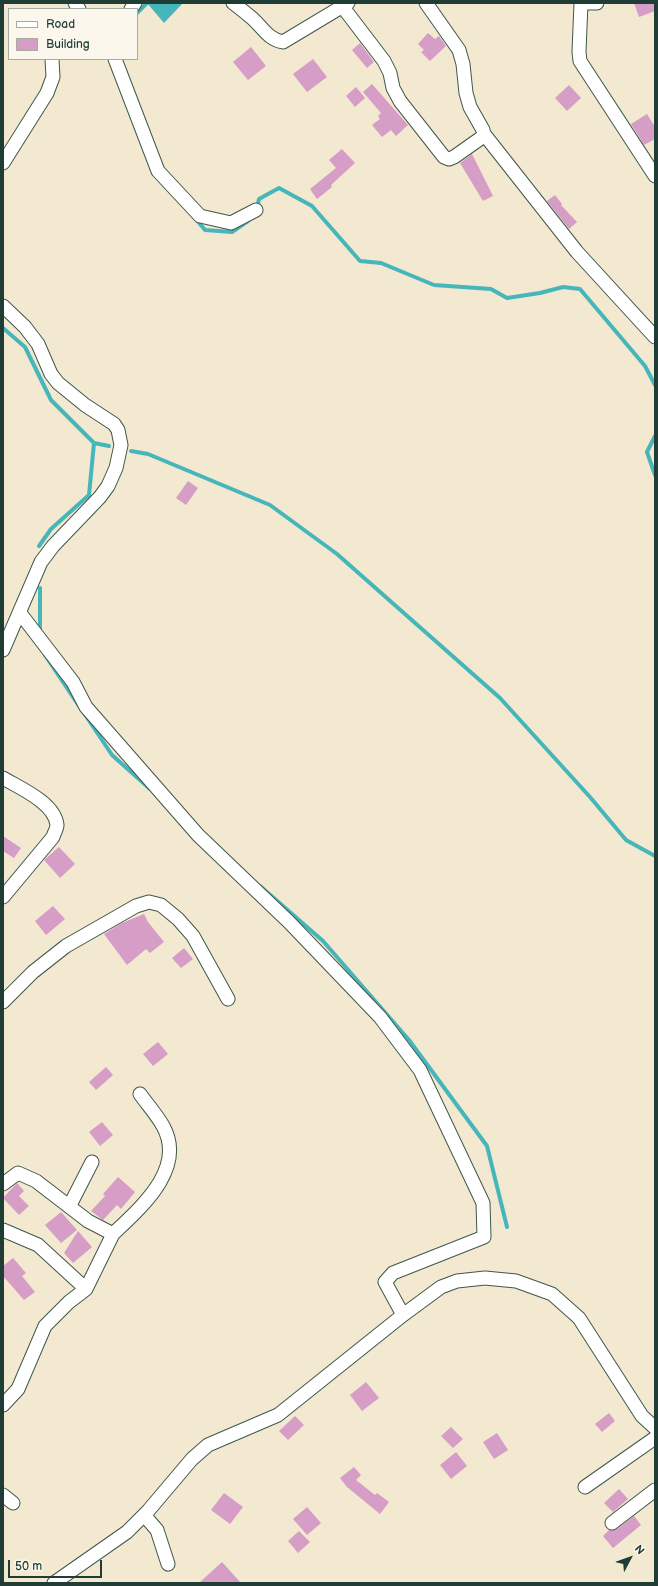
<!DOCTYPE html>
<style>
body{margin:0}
#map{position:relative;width:658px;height:1586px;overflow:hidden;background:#f3e8d0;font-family:"Balsamiq Sans",sans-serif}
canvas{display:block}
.frame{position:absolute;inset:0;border:4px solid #1f3d34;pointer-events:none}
.legend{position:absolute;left:8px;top:8px;width:130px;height:52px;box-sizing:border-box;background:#fbf7ec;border:1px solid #a3ada2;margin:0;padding:5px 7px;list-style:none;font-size:12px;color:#1f3d34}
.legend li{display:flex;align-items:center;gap:8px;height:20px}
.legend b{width:20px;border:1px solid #a3ada2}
.north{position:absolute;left:610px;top:1538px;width:40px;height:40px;-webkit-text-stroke:3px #fbf7ec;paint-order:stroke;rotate:49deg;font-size:11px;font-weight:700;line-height:16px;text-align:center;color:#1f3d34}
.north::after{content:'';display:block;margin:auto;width:14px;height:18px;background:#1f3d34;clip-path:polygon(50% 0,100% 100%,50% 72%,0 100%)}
.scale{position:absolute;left:8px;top:1560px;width:94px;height:18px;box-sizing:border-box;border:2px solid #1f3d34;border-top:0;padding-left:5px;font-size:12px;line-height:14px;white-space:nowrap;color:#1f3d34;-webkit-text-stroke:3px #fbf7ec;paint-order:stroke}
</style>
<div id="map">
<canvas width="658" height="1586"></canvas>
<div class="frame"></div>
<ul class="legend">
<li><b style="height:5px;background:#fff"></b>Road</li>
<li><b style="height:11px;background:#d69dc7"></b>Building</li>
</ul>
<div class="north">N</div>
<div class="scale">50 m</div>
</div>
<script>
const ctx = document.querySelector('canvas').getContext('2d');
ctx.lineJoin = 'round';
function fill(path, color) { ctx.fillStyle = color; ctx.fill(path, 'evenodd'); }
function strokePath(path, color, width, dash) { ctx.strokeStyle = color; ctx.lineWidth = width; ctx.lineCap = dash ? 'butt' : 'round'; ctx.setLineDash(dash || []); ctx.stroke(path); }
fill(new Path2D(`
 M147 3H183L164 23Z`), '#46b6bb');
strokePath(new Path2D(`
 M137 13 147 3
 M257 208 259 199 279 188 312 206 360 261 381 263 434 285 491 289 507 298 540 293 563 287 580 289 645 366 655 385
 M195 218 205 230 232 232 248 221
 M3 328 25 347 51 400 94 443 109 446
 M655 436 647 452 655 475
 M131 451 148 454 270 505 337 554 500 698 590 797 626 840 655 856
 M39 546 51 529 89 495 94 443
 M40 588V634
 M45 655 79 706
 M84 713 112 755 150 789
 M260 886 323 941 409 1040 487 1146 507 1227`), '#46b6bb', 4);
fill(new Path2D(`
 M634 3H655V11L639 17Z
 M428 33 435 39 439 36 446 46 430 61 421 52 424 50 418 44Z
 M360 43 374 62 367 68 352 50Z
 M251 47 266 66 248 80 233 62Z
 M313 59 327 77 307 92 293 74Z
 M372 84 408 125 396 136 391 130 382 137 372 125 380 119 378 116 381 113 363 92Z
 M569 85 581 98 567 111 555 98Z
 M356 87 365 98 355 107 346 96Z
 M647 114 655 127V139L644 145 631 124Z
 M342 149 355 163 331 185 332 187 317 199 310 189 336 168 329 160Z
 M472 154 493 196 483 201 460 163Z
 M555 195 562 204 561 205 577 222 569 229 547 201Z
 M188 481 198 488 186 505 176 498Z
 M3 836 21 848 14 858 3 851Z
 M59 847 75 864 60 878 44 860Z
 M53 906 65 919 46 935 35 921Z
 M144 914 148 922 164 942 150 953 146 949 127 965 104 934 122 923Z
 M184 948 193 959 181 968 172 958Z
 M158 1042 168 1054 153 1066 143 1054Z
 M106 1067 113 1075 96 1090 89 1082Z
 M102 1122 113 1135 100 1146 89 1132Z
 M118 1177 135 1192 121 1209 117 1205 103 1220 91 1211 105 1196 103 1194Z
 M17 1183 24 1191 19 1196 29 1206 19 1215 3 1198Z
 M61 1212 77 1230 61 1243 45 1225Z
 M78 1231 92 1247 73 1263 64 1253Z
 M13 1258 26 1273 22 1276 35 1292 24 1300 3 1276V1266Z
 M366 1382 379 1398 362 1411 350 1395Z
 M609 1413 615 1421 602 1432 595 1424Z
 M295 1416 304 1425 288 1440 279 1431Z
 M451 1427 463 1439 453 1448 441 1436Z
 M497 1433 508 1450 494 1459 483 1442Z
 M456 1452 467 1466 451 1479 440 1465Z
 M354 1467 361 1475 356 1480 375 1495 377 1493 389 1502 380 1514 347 1487 340 1478Z
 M619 1489 628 1499 613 1512 604 1503Z
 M224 1493 243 1507 230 1524 211 1510Z
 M307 1507 321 1523 307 1535 293 1519Z
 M634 1516 641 1525 613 1548 603 1536 609 1530 617 1529Z
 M299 1531 310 1542 298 1553 288 1541Z
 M222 1562 241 1583H199Z`), '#d69dc7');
const minor = new Path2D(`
 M75 3 79 9
 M233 3C240 8 247 14 253 19 264 29 268 39 283 42L348 3
 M581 3 579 52 580 61 655 176
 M582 3H597
 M342 6 384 61 390 73 393 88 400 101 444 157 449 159 454 157 481 138 484 134 483 130 470 107 466 93 463 64 459 50 426 3
 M131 9 135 3
 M115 59 158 171 200 216 231 223 256 210
 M484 134 577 252 655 337
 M3 163 47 93 53 77 52 59
 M3 306 25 327 38 344 51 374 58 383 85 405 114 424 118 430 121 445 116 468 108 486 100 497 53 546 41 562 3 650
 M20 613 73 682 86 707 198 835 289 922 380 1017 420 1070 483 1203 484 1237 393 1273 385 1282 403 1315
 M3 778C20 788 55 803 57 825 57 829 54 833 53 837L3 897
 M3 1002 33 972 66 946 136 906 149 902 161 905 178 919 193 936 228 999
 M3 1184 18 1173 36 1181 88 1221 113 1234C140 1208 187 1169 163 1126 157 1115 147 1104 140 1094
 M70 1205 92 1162
 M3 1230 38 1245 86 1289
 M3 1405 18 1389 45 1326 69 1302 86 1289 113 1234
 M585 1487 655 1438
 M3 1495 13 1503
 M144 1515 157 1530 168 1564
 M612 1523 655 1490
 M54 1583 127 1532 148 1511 192 1459 208 1445 278 1415 403 1315 441 1287 457 1281 485 1278 516 1281 552 1294 579 1318 642 1416 655 1428`);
strokePath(minor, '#3f574b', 15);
strokePath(minor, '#fff', 13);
</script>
